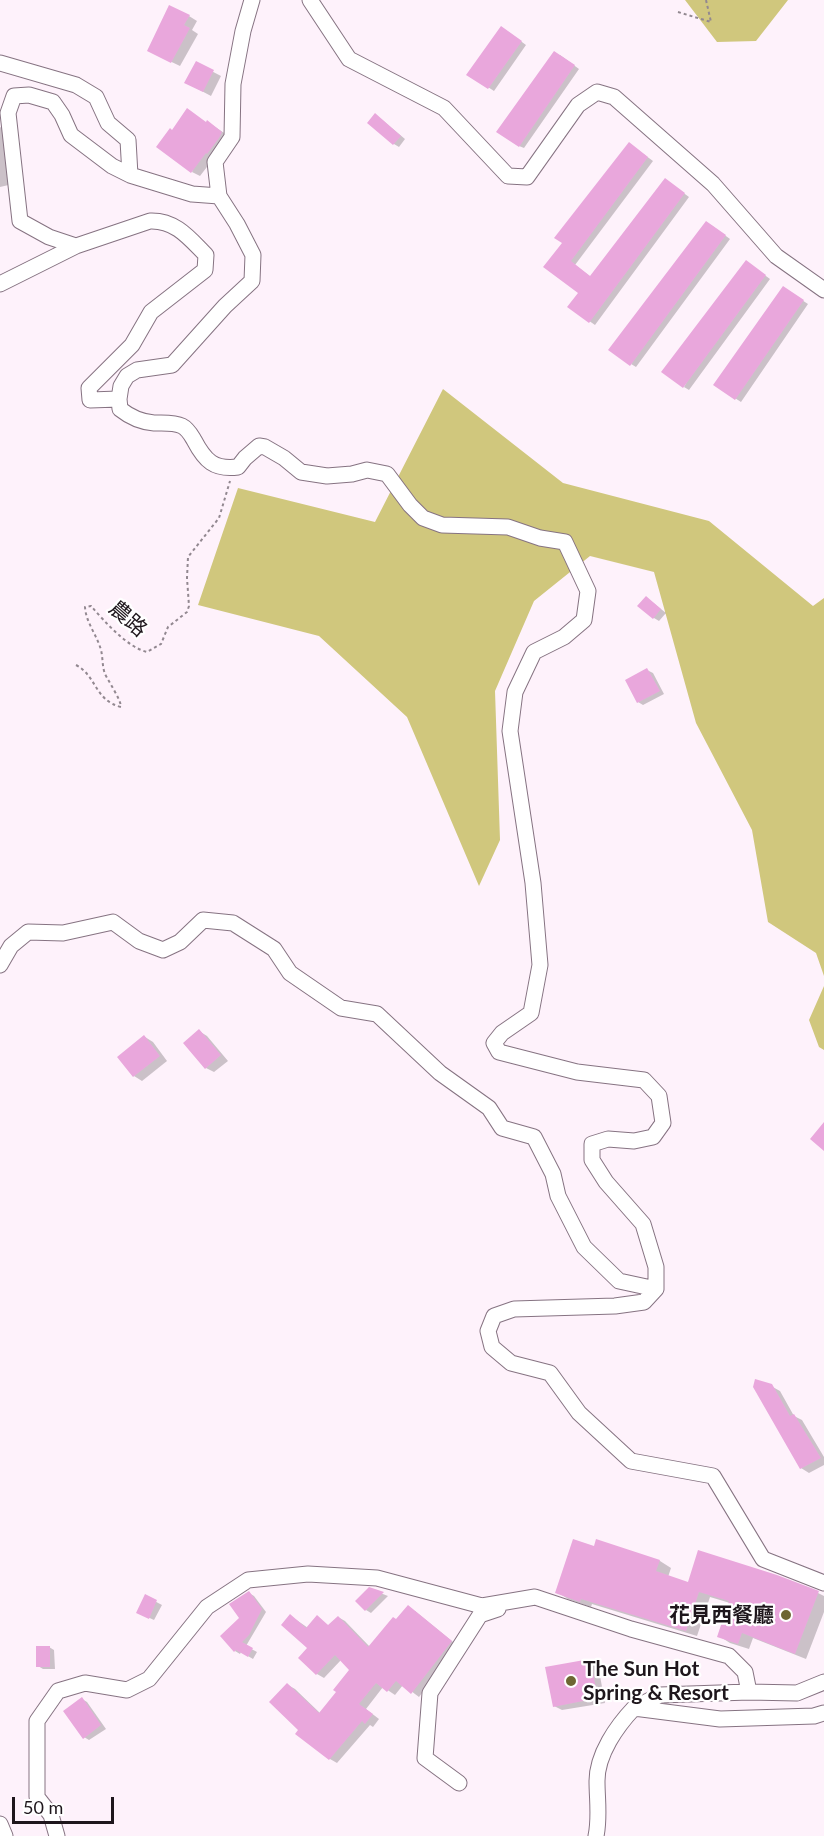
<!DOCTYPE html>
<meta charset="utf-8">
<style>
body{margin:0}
#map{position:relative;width:824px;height:1836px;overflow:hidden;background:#fef2fb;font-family:Lato,sans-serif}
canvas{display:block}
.scale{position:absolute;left:12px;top:1797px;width:102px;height:27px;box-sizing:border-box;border:3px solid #1e161c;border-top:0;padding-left:8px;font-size:18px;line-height:21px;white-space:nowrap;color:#1e161c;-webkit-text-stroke:4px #fff;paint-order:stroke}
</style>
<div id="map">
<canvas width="824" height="1836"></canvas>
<div class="scale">50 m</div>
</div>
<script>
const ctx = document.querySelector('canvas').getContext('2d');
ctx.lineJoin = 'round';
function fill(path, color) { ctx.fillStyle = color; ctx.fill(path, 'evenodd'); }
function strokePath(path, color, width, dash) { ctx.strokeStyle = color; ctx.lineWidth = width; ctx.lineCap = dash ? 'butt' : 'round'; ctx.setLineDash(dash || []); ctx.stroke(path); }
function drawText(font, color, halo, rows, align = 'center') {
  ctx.font = font + ' Lato,"Noto Sans TC",sans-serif'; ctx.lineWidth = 4.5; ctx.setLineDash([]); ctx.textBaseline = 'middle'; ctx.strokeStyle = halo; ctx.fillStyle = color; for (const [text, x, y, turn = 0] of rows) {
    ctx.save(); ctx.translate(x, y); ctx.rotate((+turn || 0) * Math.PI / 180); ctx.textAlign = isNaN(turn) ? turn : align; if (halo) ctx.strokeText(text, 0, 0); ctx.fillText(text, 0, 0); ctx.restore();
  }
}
fill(new Path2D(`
 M685 0H788L756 41 717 42Z
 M443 389 563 483 709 521 813 606 824 598V976L816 953 768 922 752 830 696 723 654 572 590 556 534 601 495 691 500 840 479 886 407 717 319 636 198 605 238 488 375 522Z
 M824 986V1050L819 1047 809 1020Z`), '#d0c77d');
fill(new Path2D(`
 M189 16 197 21 192 30 198 34 180 66 157 55Z
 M507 31 526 45 494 91 468 74Z
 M560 55 579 69 524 148 519 146Z
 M196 63 221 76 211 96 194 87Z
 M380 118 405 139 399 147 394 144Z
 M208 122 230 137 200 176 192 172Z
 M0 127 7 131 13 184 0 187Z
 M634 147 653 161 575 265 591 277 670 183 689 197 595 325 569 307 580 292 545 267Z
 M711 225 730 239 636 367 631 364Z
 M751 265 770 279 689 390 684 387Z
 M788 291 808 304 741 402 715 385Z
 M651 601 666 613 659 621 654 618Z
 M647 670 653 673 664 694 643 705 638 702Z
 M199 1031 207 1036 228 1061 214 1072 206 1068Z
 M145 1037 153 1042 167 1061 142 1081 134 1076Z
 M771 1386 780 1391 794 1416 802 1420 824 1457V1465L809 1473 801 1468Z
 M597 1541 660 1561 671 1568 668 1577 689 1584 818 1593 824 1596V1612L806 1659 753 1638 749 1649 730 1643 719 1636 730 1603 710 1597 697 1636 592 1604 591 1607 568 1599 557 1592 595 1548Z
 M370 1589 388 1596 371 1613 366 1610Z
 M249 1593 254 1596 266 1612 246 1646 257 1652 253 1659 241 1652 240 1654 235 1651Z
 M145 1596 162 1605 154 1620 143 1615Z
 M415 1611 458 1646 419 1697 403 1685 395 1695 383 1687 366 1709 379 1719 373 1727 370 1725 337 1763 330 1759 300 1730 288 1685 295 1689 320 1713 338 1691 351 1669 341 1660 324 1678 317 1674 309 1648 291 1616 308 1628 317 1617 329 1626 338 1617 345 1621 370 1647 396 1621Z
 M49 1647 54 1650 55 1669H43L38 1666Z
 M590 1660 598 1665 605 1703 562 1710 554 1706Z
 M82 1699 87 1702 106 1729 89 1740 84 1737Z`), '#0003');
fill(new Path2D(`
 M169 5 190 15 184 25 190 28 171 63 147 51Z
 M501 26 522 41 488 89 466 75Z
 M554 51 575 65 519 147 496 132Z
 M196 61 214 70 203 92 184 83Z
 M187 108 206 122 207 120 222 132 219 138 207 154 206 153 191 173 156 147 170 128 172 130Z
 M375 113 401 136 393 145 367 123Z
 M629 142 648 157 571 261 590 276 665 178 685 193 589 323 567 307 578 293 543 267 562 243 554 238Z
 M706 221 726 235 630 366 608 350Z
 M746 260 766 275 683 388 661 372Z
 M783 286 804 300 735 400 713 385Z
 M646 596 661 609 653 619 637 606Z
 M647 668 660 691 637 703 625 680Z
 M199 1029 221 1055 205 1069 183 1043Z
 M144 1035 160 1056 133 1077 117 1057Z
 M824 1122V1151L810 1139Z
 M755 1379 772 1384 790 1416 794 1414 821 1458 800 1469 753 1387Z
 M573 1539 594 1546 596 1539 660 1560 656 1571 688 1582 698 1550 777 1575 819 1591 795 1654 742 1633 738 1644 717 1637 729 1601 699 1592 686 1631 581 1599 580 1602 555 1593Z
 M369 1587 384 1592 365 1611 355 1601Z
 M249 1591 262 1609 249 1635 242 1642 253 1648 248 1657 236 1650 234 1652 220 1636 239 1618 229 1604Z
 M145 1594 157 1600 149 1619 136 1613Z
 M408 1605 452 1641 411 1694 396 1681 387 1692 376 1683 359 1704 373 1714 365 1724 362 1721 329 1760 295 1734 298 1730 269 1702 287 1683 319 1713 336 1692 333 1690 349 1670 335 1655 316 1675 298 1658 307 1648 281 1625 290 1614 306 1628 317 1615 328 1625 338 1616 368 1647 393 1617 396 1619Z
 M36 1646H50V1667H36Z
 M590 1659 598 1698 553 1707 545 1667Z
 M82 1697 101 1725 83 1739 63 1711Z`), '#e9a7dc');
const minor = new Path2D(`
 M252 0 243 31 233 84 232 137 215 162 219 196 237 224 253 255 252 281 225 306 172 365 137 370 127 376 121 386 119 399 120 409C130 417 141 422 154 423 163 423 174 422 182 426 188 429 191 435 194 440 205 461 214 470 238 467L245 458 259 446 265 447 284 458 301 472 327 476 352 474 367 470 387 474 410 505 423 518 442 525 508 527 540 538 565 542 588 591 584 620 564 637 534 652 515 692 510 731 533 883 540 965 531 1013 502 1033 494 1043 499 1052 577 1072 644 1080 659 1096 663 1123 653 1137 634 1141 608 1139 592 1144V1160L606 1182 643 1224 656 1267V1289L644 1302 615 1306 514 1309 494 1316 488 1331 492 1347 511 1363 550 1373 579 1413 631 1461 713 1476 763 1559 824 1583
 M310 0 349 59 444 108 508 176 527 177 578 105 597 92 614 97 713 184 776 256 824 290
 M0 63 76 85 96 97 108 123 128 140 130 175
 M76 246 49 237 20 221 8 113 14 96 29 95 53 102 62 115 71 135 112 166 130 175 192 194 219 196
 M0 284 76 246 150 221C176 220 190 239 206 255L205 270 151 312 132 345 89 388 90 400 119 399
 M0 965 11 946 28 932 63 933 113 922 139 941 163 950 180 942 203 920 233 923 274 949 290 973 341 1008 377 1014 440 1073 489 1108 502 1128 534 1137 553 1174 558 1196 584 1247 619 1281 656 1289
 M749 1692 797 1693 824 1682
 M459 1783 425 1758 430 1693 480 1615 498 1609
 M0 1824 5 1836
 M57 1836 51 1815 37 1797V1721L58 1691 85 1683 127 1690 149 1679 207 1607 248 1580 308 1574 377 1578 482 1606 535 1597 631 1629 729 1656 745 1672 749 1692 660 1695 634 1708
 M596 1836C600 1817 597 1800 597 1781 597 1754 617 1726 634 1708L720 1719 814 1716 824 1713`);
strokePath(minor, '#867382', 17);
strokePath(new Path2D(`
 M678 12 711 22 706 0
 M76 665C97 676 94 700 121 707 121 700 109 682 105 674 102 666 103 658 101 650 97 635 86 623 85 607L91 606C105 622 127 647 147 652L161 644 168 627 187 612 189 606 187 578 188 557 219 518 230 481`), '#928890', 2, [3, 3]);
strokePath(minor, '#fff', 15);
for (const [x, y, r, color] of [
 [786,1615,6,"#6d6633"],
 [571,1681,6,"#6d6633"]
]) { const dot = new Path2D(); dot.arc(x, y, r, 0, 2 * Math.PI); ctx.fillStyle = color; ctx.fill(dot); strokePath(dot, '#fff', 2); }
drawText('21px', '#1e161c', '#fff', [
 ["農路",128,619,41]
]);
drawText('bold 21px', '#1e161c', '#fff', [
 ["花見西餐廳",774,1615],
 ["The Sun Hot",583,1669,"left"],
 ["Spring & Resort",583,1693,"left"]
], 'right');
</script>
